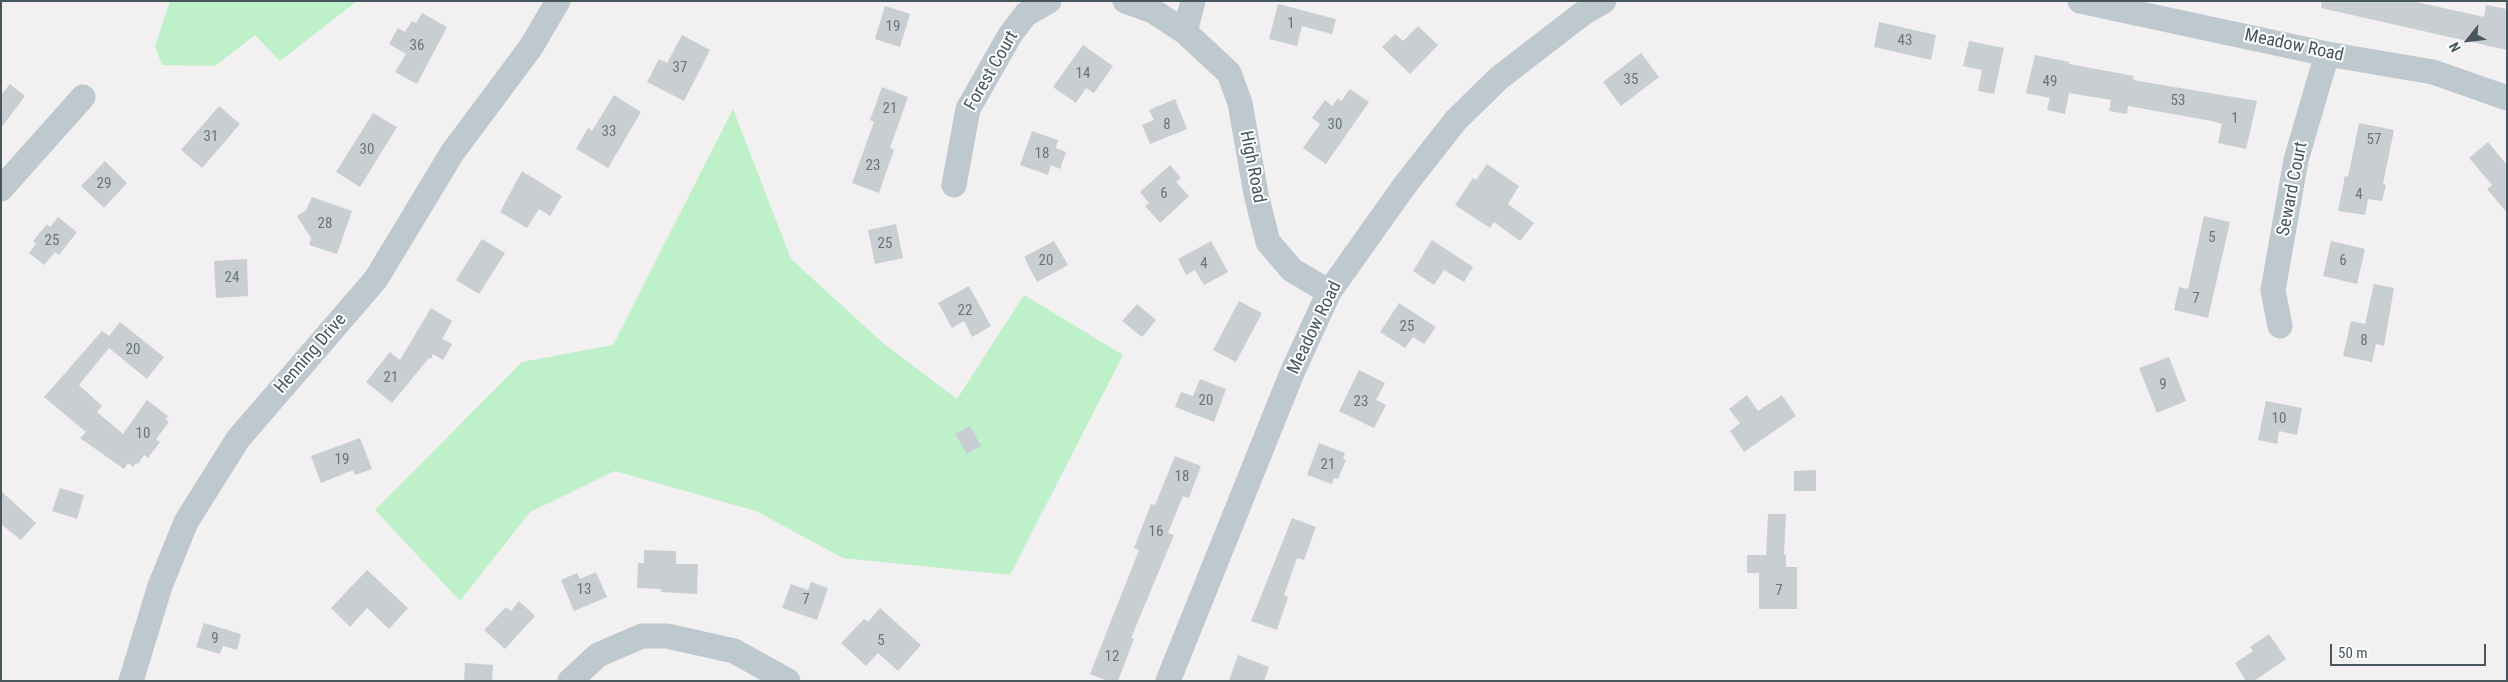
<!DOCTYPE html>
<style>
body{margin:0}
#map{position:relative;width:2508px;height:682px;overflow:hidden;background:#f2f0f0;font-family:"Roboto Condensed",sans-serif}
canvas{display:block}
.frame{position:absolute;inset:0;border:2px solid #47565d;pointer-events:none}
.north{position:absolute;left:2443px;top:15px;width:50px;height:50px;-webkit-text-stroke:4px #fff;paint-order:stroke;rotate:241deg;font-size:14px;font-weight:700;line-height:20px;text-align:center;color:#47565d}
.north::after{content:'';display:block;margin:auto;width:18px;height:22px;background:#47565d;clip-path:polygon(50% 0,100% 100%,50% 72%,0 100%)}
.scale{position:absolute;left:2330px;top:644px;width:156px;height:22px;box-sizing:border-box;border:2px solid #47565d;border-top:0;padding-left:6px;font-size:15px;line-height:18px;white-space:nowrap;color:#47565d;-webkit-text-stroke:4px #fff;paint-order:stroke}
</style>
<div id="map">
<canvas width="2508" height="682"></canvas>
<div class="frame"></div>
<div class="north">N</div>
<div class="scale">50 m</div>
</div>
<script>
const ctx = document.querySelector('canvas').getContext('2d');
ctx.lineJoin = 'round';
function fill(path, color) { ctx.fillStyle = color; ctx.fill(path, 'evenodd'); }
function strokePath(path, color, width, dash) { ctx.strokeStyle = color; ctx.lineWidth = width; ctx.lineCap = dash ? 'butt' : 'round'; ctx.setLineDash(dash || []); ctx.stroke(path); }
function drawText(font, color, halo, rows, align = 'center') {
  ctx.font = font + ' "Roboto Condensed",sans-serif'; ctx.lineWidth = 4; ctx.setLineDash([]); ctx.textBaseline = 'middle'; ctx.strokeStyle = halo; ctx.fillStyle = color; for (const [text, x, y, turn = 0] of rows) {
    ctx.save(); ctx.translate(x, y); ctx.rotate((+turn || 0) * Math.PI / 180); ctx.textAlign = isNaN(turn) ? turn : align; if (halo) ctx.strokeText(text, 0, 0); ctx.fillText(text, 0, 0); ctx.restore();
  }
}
fill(new Path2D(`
 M170 1H357L280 61 255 35 215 66 162 65 155 46Z
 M733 109 791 259 883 343 957 399 1024 295 1123 355 1010 575 843 558 756 511 615 471 530 512 460 601 375 510 522 362 613 345Z`), '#bef0ca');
fill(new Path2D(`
 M2322 1H2412L2484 17 2486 5 2507 9V50L2321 8Z
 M1278 4 1336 19 1332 34 1302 26 1297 46 1269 39Z
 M885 6 910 14 900 47 875 39Z
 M422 13 447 27 417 84 395 72 406 54 389 44 398 28 405 32 412 21 416 23Z
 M1879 22 1936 35 1931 60 1874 47Z
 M1418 26 1438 45 1410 74 1382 47 1395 34 1403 41Z
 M682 35 710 50 684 101 647 82 659 59 667 63Z
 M1969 41 2004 48 1994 94 1978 91 1982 70 1963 66Z
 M1083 45 1113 66 1094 93 1086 88 1076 103 1053 87Z
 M1641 53 1659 77 1621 106 1603 82Z
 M2035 55 2069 62V64L2134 76 2133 80 2257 101 2246 149 2218 143 2222 124 2212 121 2128 106 2127 114 2109 111 2111 100 2069 93 2065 114 2047 110 2050 98 2026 93Z
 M10 84 25 96 1 128V95Z
 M882 87 908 97 890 148 894 150 879 193 852 183 874 122 870 120Z
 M1350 89 1369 102 1326 164 1303 148 1320 124 1312 118 1325 100 1332 106 1338 98 1341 101Z
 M614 95 641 112 608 168 576 149 588 128 592 131Z
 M1175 99 1187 129 1150 144 1142 125 1154 120 1149 110Z
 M219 106 240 124 202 168 181 150Z
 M373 113 397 127 360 187 336 172Z
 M2359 123 2394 130 2383 184 2386 185 2382 201 2368 199 2365 215 2338 211 2345 176 2348 177Z
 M1032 131 1058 140 1056 148 1066 152 1060 169 1051 165 1048 175 1020 165Z
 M2488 142 2507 165V213L2487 189 2492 185 2469 158Z
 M105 161 127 183 104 208 81 186Z
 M1487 164 1519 186 1508 204 1534 223 1520 241 1494 222 1490 228 1455 205 1473 178 1476 180Z
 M1170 165 1181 178 1176 182 1189 196 1160 223 1145 206 1149 203 1140 192Z
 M522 171 562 196 550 216 539 209 527 228 500 212Z
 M312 197 352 211 337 254 309 245 311 238 297 216 306 210Z
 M2204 216 2230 222 2208 318 2174 310 2179 287 2188 289Z
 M58 217 77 232 59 255 55 252 44 265 29 253 36 244 33 241 47 224 50 227Z
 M896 224 903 258 875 264 868 230Z
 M482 239 505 253 479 294 456 280Z
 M1432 240 1473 267 1464 282 1444 270 1434 285 1413 271Z
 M1054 241 1068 265 1037 282 1024 257Z
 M1211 241 1228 272 1204 285 1195 270 1186 275 1178 259Z
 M2331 241 2365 249 2357 284 2323 276Z
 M247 259 248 296 216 298 214 261Z
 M2374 284 2394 288 2384 346 2376 344 2372 362 2343 356 2351 321 2365 324Z
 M969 286 991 326 972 337 964 321 952 328 938 303Z
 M1239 301 1262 313 1236 362 1213 350Z
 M1399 303 1436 327 1424 344 1413 337 1405 348 1380 332Z
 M1137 304 1156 320 1142 337 1122 321Z
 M431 308 452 321 442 339 452 344 443 360 433 354 431 359 429 358 392 403 366 382 390 352 400 360Z
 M120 322 164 357 147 379 109 348 79 385 102 406 97 412 123 434 147 400 168 416 166 420 169 422 156 439 160 442 148 458 144 455 138 464 136 463 133 467 128 463 124 469 80 438 86 432 44 397 102 331 109 336Z
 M2169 357 2186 401 2157 413 2139 368Z
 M1359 370 1385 383 1376 400 1386 405 1374 428 1339 411Z
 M1200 379 1226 389 1214 422 1175 407 1181 392 1193 396Z
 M1747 395 1758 411 1782 395 1796 416 1744 452 1730 431 1740 423 1729 409Z
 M2266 401 2302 408 2297 435 2279 431 2277 444 2258 440Z
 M970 426 981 446 967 454 955 434Z
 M360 438 372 469 355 475 353 470 321 483 311 456Z
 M1319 443 1345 453 1343 459 1346 460 1338 479 1334 478 1332 484 1307 475Z
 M1175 456 1201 466 1189 498 1183 496 1168 533 1174 535 1131 638 1134 639 1118 681H1108L1090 674 1139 550 1134 548 1151 504 1155 505Z
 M1816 470V491H1794V471Z
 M60 488 84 495 77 519 52 511Z
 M1 491 36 523 21 540 1 524Z
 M1768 514H1786L1784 555H1786V567H1797V609H1759V573H1747V555H1766Z
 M1292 518 1316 527 1304 560 1297 558 1284 595 1288 597 1277 630 1251 621Z
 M644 550 676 551V564H698L697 594 661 592V589L637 588 638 563H644Z
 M367 570 408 608 389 629 367 608 350 627 331 608Z
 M596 572 607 597 574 611 561 580 577 573 580 579Z
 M811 582 828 588 817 620 782 608 791 584 808 590Z
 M519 601 535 616 505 649 484 630 506 607 511 611Z
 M880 608 921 645 898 671 878 653 866 666 841 643 864 619 868 622Z
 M204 623 241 634 237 650 223 646 220 654 196 647Z
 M2269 634 2286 659 2254 681H2246L2235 663 2253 651 2250 647Z
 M1238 655 1269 667 1264 681H1229Z
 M465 663 493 665 492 681H464Z`), '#c9ced2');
strokePath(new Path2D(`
 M1125 1 1153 11 1185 32 1229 73 1240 103 1256 194 1268 242 1292 270 1329 292
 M2080 1 2327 54 2433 72 2507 98
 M1185 32 1193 1
 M954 185 968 109 1010 35 1026 14 1049 1
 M1 189 83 97
 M2280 326 2273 290 2296 160 2327 54
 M131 681 160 586 186 522 238 439 376 279 452 153 531 47 558 1
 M570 681 598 655 642 636H667L734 651 788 681
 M1168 681 1292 373 1329 292 1405 185 1456 120 1499 78 1582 14 1604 1`), '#bdc9cf', 25);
drawText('15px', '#68747a', null, [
 ["1",1291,24],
 ["19",893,27],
 ["43",1905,41],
 ["36",417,46],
 ["37",680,68],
 ["14",1083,74],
 ["35",1631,80],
 ["49",2050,82],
 ["53",2178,101],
 ["21",890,109],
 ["1",2235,119],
 ["8",1167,125],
 ["30",1335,125],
 ["33",609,132],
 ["31",211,137],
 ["57",2374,140],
 ["30",367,150],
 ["18",1042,154],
 ["23",873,166],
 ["29",104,184],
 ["6",1164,194],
 ["4",2359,195],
 ["28",325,224],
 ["5",2212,238],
 ["25",52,241],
 ["25",885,244],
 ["20",1046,261],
 ["6",2343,261],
 ["4",1204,264],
 ["24",232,278],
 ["7",2196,299],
 ["22",965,311],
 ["25",1407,327],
 ["8",2364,341],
 ["20",133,350],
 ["21",391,378],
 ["9",2163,385],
 ["20",1206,401],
 ["23",1361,402],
 ["10",2279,419],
 ["10",143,434],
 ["19",342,460],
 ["21",1328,465],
 ["18",1182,477],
 ["16",1156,532],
 ["13",584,590],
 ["7",1779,591],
 ["7",806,600],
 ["9",215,639],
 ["5",881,641],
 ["12",1112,657]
]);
drawText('18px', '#47565d', '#fff', [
 ["Meadow Road",2294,46,12],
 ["Forest Court",992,71,-60],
 ["High Road",1252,167,79],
 ["Seward Court",2293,189,-79],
 ["Meadow Road",1315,328,-64],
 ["Henning Drive",311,354,-49]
]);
</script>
